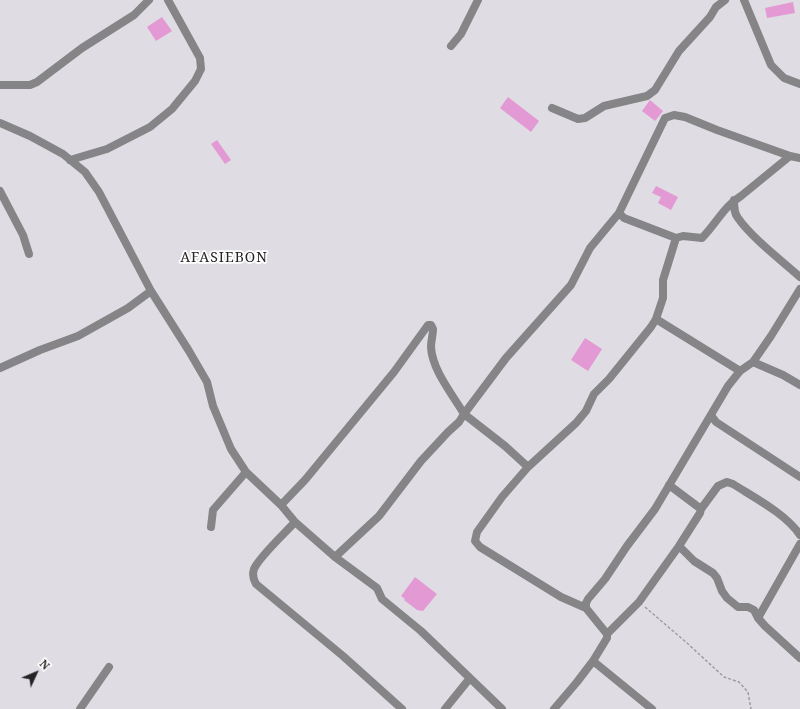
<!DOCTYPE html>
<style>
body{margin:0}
#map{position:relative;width:800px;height:709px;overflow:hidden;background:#e0dce3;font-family:"Noto Serif",serif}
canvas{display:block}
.north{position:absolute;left:16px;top:653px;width:40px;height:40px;-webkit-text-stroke:3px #fff;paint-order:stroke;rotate:46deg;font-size:11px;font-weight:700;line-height:16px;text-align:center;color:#252325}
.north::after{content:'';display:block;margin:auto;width:14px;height:18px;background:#252325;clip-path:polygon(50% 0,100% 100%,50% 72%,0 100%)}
</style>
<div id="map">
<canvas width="800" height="709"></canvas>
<div class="north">N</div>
</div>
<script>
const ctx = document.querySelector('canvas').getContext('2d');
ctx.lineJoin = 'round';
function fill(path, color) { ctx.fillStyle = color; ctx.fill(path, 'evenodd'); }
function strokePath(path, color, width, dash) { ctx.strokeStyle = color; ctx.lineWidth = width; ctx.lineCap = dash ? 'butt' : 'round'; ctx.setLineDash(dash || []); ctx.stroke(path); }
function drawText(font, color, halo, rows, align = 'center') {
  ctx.font = font + ' "Noto Serif",serif'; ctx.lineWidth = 3.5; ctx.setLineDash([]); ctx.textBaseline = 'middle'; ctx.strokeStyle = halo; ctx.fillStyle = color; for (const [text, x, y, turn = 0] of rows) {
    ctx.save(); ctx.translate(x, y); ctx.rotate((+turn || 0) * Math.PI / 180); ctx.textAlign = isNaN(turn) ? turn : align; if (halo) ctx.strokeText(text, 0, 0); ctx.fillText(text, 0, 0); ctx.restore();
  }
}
fill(new Path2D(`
 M793 2 795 13 767 18 765 8Z
 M162 17 172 31 156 41 147 27Z
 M508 97 539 121 531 132 500 108Z
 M650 100 663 111 655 121 642 111Z
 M217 140 231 160 225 164 211 144Z
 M656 186 678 197 671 210 658 203 661 197 652 193Z
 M585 338 602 349 588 371 571 360Z
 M415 577 437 594 423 611 417 610 404 600 405 599 401 596Z`), '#e299d4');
strokePath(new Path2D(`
 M645 607 687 643 724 677 739 682 748 692 751 709`), '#9f9ba0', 1.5, [3, 2]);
strokePath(new Path2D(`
 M744 0 771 65 784 78 800 84
 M451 46 461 34 478 0
 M0 85H30L37 82 82 48 134 15 149 0
 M552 108 578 119 585 118 604 106 647 96 655 90 679 51 710 17 716 7 725 0
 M0 123 30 136 63 154 85 172 99 192 151 291 189 351 207 382 213 406 231 449 246 472 281 505 295 522 335 557 377 588 382 599 421 631 502 709
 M70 160 107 149 150 127 172 109 195 81 201 69 200 58 168 0
 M0 191 23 235 29 254
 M734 200C734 207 734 213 738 218 752 238 781 260 800 277
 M676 238 624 218 619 213 665 118 674 115 685 117 717 130 790 156
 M656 319 740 371
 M753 362 783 375 800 385
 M0 368 40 350 78 336 128 308 151 291
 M711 415 716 422 800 477
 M281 505 305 480 394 372 428 325H431L433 329C433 335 431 341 431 347 432 370 453 395 464 414L506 358 571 285 590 248 619 213
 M701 509 718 486 727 482 733 484C755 498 786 514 800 535
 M295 522C285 533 259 557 254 569 252 575 253 579 256 584L343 656 402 709
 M211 527 213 510 246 472
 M679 546 694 561 713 573 717 578 722 591 727 598 738 607H748L754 610 758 618 765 626 800 658
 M335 557 379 516 421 461 448 432 459 422 464 414 505 446 528 467
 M586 608 561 597 480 547 475 541 477 532 502 497 528 467 576 423 586 411 594 394 609 379 651 327 656 319 663 298V280L676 238 683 236 702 238C716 224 724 206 741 196L790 156 800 158
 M758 618 800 544
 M607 634 639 602 679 546 700 513 701 509 669 485
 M593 661 652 709
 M80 709 109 667
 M445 709 470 678
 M554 709 577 682 593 661 607 638V634L586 608V603L588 599 605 579 627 546 655 509 728 386 740 371 753 362 771 336 800 289`), '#858487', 8);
ctx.letterSpacing = '1px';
drawText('14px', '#252325', '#fff', [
 ["AFASIEBON",224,258]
]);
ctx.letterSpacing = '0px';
</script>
